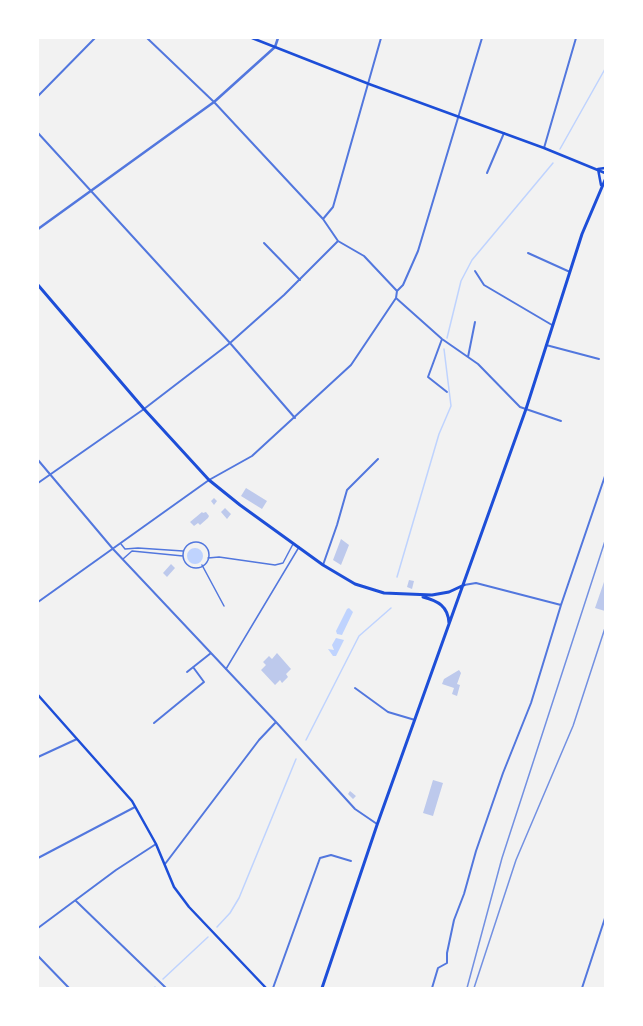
<!DOCTYPE html>
<style>
body{margin:0}
#map{position:relative;width:643px;height:1026px;overflow:hidden;background:#f2f2f2;font-family:Lato,sans-serif}
canvas{display:block}
.frame{position:absolute;inset:0;border:39px solid #fff;pointer-events:none}
</style>
<div id="map">
<canvas width="643" height="1026"></canvas>
<div class="frame"></div>
</div>
<script>
const ctx = document.querySelector('canvas').getContext('2d');
ctx.lineJoin = 'round';
function fill(path, color) { ctx.fillStyle = color; ctx.fill(path, 'evenodd'); }
function strokePath(path, color, width, dash) { ctx.strokeStyle = color; ctx.lineWidth = width; ctx.lineCap = dash ? 'butt' : 'round'; ctx.setLineDash(dash || []); ctx.stroke(path); }
fill(new Path2D(`
 M187 556a8 8 0 1 1 16 0a8 8 0 1 1-16 0Z
 M349 608 353 612 342 635 337 634 336 631 347 609Z
 M336 638 344 640 336 656H333L328 649 334 650 332 645Z`), '#bfd3fe');
strokePath(new Path2D(`
 M560 149 605 69
 M447 338 461 281 472 260 553 163
 M397 577 439 434 451 406 444 349
 M306 740 359 636 391 608
 M217 927 230 913 239 898 296 759
 M163 979 208 937
 M154 988 155 987`), '#bfd3fe', 1.5);
fill(new Path2D(`
 M246 488 267 501 262 509 241 496Z
 M214 498 217 501 214 505 211 501Z
 M225 508 231 514 227 519 221 512Z
 M202 512 203 513 206 512 209 516 208 518 200 525 198 523 194 526 190 522Z
 M341 539 349 545 341 565 333 560Z
 M171 564 175 568 167 577 163 573Z
 M605 579V611L595 608Z
 M409 580 414 581 412 589 407 587Z
 M277 653 291 669 286 674 288 677 282 683 280 680 275 685 261 670 266 665 263 662 269 656 272 659Z
 M459 670 461 673 457 684 460 685 457 696 452 694 454 688 442 684 444 679Z
 M433 780 443 783 433 816 423 813Z
 M350 791 356 796 353 799 348 794Z`), '#bdc9ec');
strokePath(new Path2D(`
 M183 555a13 13 0 1 1 26 0a13 13 0 1 1-26 0Z
 M121 544 125 549 138 548 183 551
 M208 558 219 557 275 565 283 563 293 544
 M123 559 132 551 183 556
 M202 565 224 606
 M226 669 299 547`), '#5277de', 1.5);
strokePath(new Path2D(`
 M147 38 214 102 323 219 338 241 364 256 397 291
 M38 96 95 38
 M38 133 230 343 295 418
 M544 148 576 38
 M487 173 504 133
 M323 219 333 207 381 38
 M264 243 300 280
 M528 253 570 272
 M475 271 484 285 552 325
 M396 298 442 339 478 364 520 407 561 421
 M442 339 428 377 447 392
 M546 345 599 359
 M468 357 475 322
 M38 460 113 549 276 722 355 809 377 824
 M38 483 144 409 230 343 284 295 338 241
 M323 565 337 525 347 490 378 459
 M464 585 476 583 561 605
 M38 602 209 480 252 456 351 365 396 298 397 291 403 285 418 251 482 38
 M187 672 211 653
 M355 688 388 712 415 720
 M154 723 204 682 193 667
 M38 757 77 739
 M38 858 135 807
 M165 864 259 740 276 722
 M76 901 166 988
 M38 928 116 870 156 844
 M38 956 69 988
 M273 988 320 858 331 855 351 861
 M432 988 438 968 447 963V953L454 920 464 894 476 851 503 773 531 703 561 605 605 476
 M582 988 605 918`), '#5277de', 2);
strokePath(new Path2D(`
 M38 229 214 102 275 47 278 38`), '#5277de', 2.5);
strokePath(new Path2D(`
 M252 38 369 84 544 148 605 173
 M598 169 601 185
 M598 169 605 168
 M38 695 132 801 156 844 174 887 189 907 266 988`), '#1d4ed8', 2.5);
strokePath(new Path2D(`
 M38 285 144 409 209 480 240 505 323 565 355 584 384 593 432 595 449 592 464 585
 M423 597C438 601 448 606 449 623
 M322 988 377 825 526 409 582 234 605 180`), '#1d4ed8', 3);
strokePath(new Path2D(`
 M467 988 502 858 605 541
 M474 988 516 860 573 726 605 628`), '#7290e2', 1.5);
</script>
